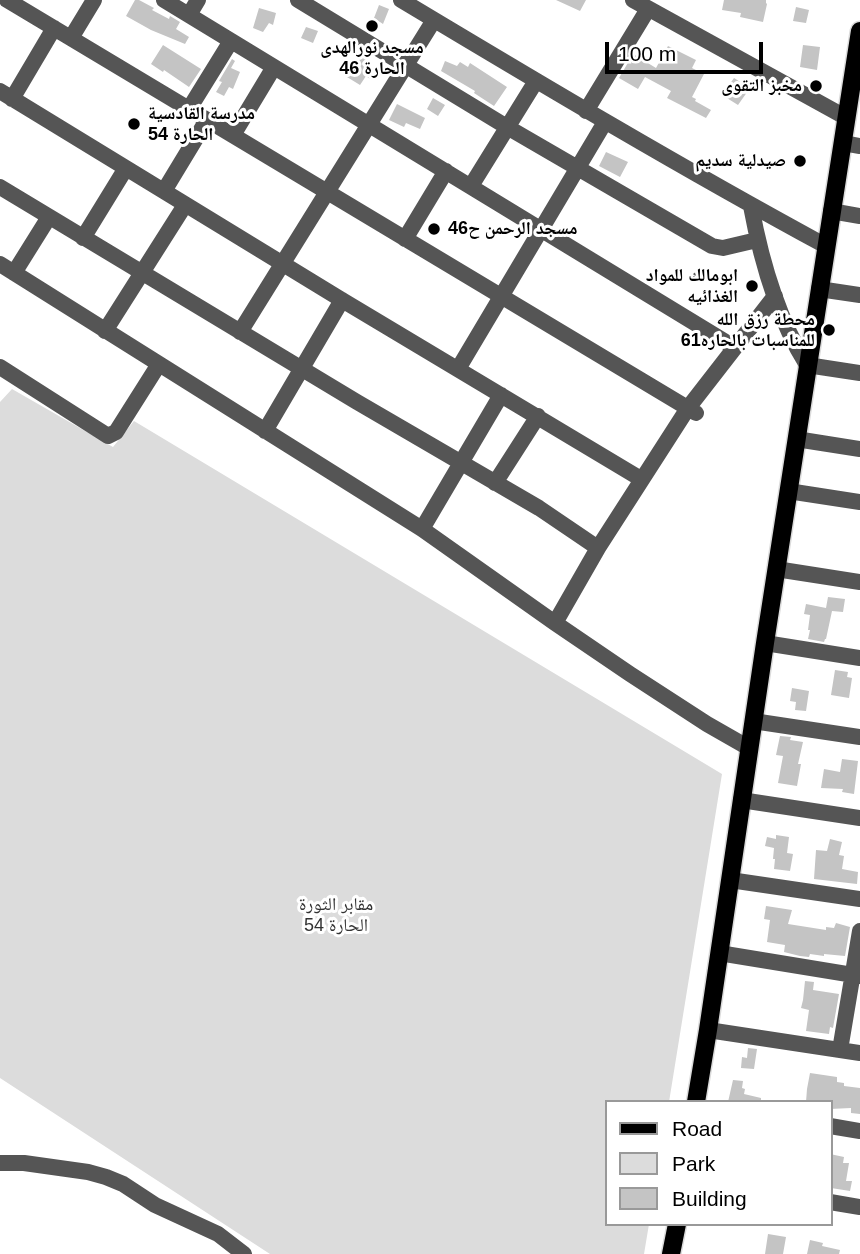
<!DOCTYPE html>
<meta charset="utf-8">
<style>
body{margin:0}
#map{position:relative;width:860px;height:1254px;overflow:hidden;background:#fff;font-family:Helvetica,sans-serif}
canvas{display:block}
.legend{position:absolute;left:605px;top:1100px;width:228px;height:126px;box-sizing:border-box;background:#fff;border:2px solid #999;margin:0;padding:9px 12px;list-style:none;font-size:21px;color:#000}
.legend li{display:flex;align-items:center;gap:14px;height:35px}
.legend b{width:35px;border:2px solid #999}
.scale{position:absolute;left:605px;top:42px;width:158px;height:32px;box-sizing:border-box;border:4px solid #000;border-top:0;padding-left:9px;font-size:21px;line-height:24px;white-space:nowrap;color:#000;-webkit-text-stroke:5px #fff;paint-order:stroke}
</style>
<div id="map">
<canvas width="860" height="1254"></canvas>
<ul class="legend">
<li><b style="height:9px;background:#000"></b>Road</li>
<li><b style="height:19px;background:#dcdcdc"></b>Park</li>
<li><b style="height:19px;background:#c4c4c4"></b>Building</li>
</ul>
<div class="scale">100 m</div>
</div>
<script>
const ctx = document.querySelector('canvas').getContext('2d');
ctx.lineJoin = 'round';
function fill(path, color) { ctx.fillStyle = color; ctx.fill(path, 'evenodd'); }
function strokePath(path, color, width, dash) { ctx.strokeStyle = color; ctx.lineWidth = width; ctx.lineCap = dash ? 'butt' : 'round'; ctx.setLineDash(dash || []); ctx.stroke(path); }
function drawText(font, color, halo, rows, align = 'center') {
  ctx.font = font + ' Helvetica,"Noto Naskh Arabic",sans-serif'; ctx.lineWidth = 6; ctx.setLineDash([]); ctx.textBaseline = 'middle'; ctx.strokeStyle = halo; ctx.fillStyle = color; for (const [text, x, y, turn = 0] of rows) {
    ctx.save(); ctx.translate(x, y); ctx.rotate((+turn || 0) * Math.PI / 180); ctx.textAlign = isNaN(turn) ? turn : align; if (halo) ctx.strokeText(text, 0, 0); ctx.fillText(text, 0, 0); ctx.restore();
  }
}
fill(new Path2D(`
 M12 389 113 447 134 421 722 774 669 1102H606V1224H649L644 1254H270L0 1078V402Z`), '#dcdcdc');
fill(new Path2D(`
 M135 0H139L154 8 152 10 169 19 170 16 180 22 176 29 189 37 185 44 151 30 126 16Z
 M556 0H586L580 11Z
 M724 0H766V3L767 4 763 22 740 17 741 13 722 10Z
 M379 5 389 9 383 24 374 18Z
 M796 7 809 10 806 23 793 21Z
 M259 8 276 13 273 25 269 23 263 32 253 28Z
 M306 27 318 31 313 43 301 38Z
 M163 45 201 69 189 87 164 70 163 72 151 64Z
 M803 45 820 47 817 70 800 67Z
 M668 46 696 60 692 68 704 74 692 97 696 99 695 101 711 110 706 118 667 98 671 91 645 77 638 89 619 78 633 54 656 68Z
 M362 52 370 57 365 64 376 70 370 79 366 76 360 85 347 77Z
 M232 59 235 61 231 68 240 72 233 89 229 87 224 96 216 92 222 82 219 81Z
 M445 61 457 66 460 62 468 67 470 63 507 87 494 106 474 93 475 91 441 71Z
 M734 78 750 88 738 105 722 95Z
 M433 98 445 105 438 116 427 109Z
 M397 104 425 118 420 129 406 123 404 127 389 120Z
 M606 152 628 162 620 177 599 166Z
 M828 597 845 599 843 612 832 611 826 639H825L824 642 808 639 810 630H808L810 615 804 614 806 604 826 608Z
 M835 670 848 672 847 677 852 678 849 698 831 695Z
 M792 688 809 691 806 711 795 710 796 702 790 701Z
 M780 736 791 737 790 740 803 742 798 764H801L797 786 778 783 783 756 776 755Z
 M842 759 858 761 854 794 842 792 843 789 821 788 824 769 840 772Z
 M776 835 789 837 787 853 793 854 790 871 774 869 775 859H773L774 848 765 846 767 837 776 839Z
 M830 839 842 842 839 855 844 856 842 869 858 872 857 884 814 879 816 850 827 851Z
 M766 906 792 910 788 924 826 930V927L834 928 836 923 850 927 845 956 824 954V956L810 954 809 957 800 956 784 952 785 945 767 942 770 920 764 919Z
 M805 981 814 982 813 990 839 994 833 1028 830 1027 829 1034 806 1031 809 1010 801 1008 803 1000Z
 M748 1048 757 1049 754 1069 741 1068 742 1057 747 1058Z
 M810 1073 837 1077V1082L844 1083V1086L860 1088V1114L851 1113V1108L830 1109V1102H806L807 1089Z
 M733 1080 743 1081 742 1088 745 1089 744 1094 761 1098V1102H728Z
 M830 1154 844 1157 843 1163H849L846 1181H852L850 1191 831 1188 833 1176 830 1175Z
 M768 1234 786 1237 783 1254H765Z
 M810 1240 823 1243 822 1246 840 1250 839 1254H807Z`), '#c4c4c4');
const major = new Path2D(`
 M696 1102 708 1030 765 643 860 31
 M671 1254 677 1224`);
strokePath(major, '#dbdbdb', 21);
strokePath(new Path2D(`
 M7 0 696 413
 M164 0 734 347
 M298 0 507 127 712 246 723 248 757 240
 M401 0C541 84 682 168 826 246
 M633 0 847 118
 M189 15 198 0
 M71 38 94 0
 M0 91 342 300 641 479
 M12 99 54 28
 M189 109 231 41
 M586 111 648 9
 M233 135 274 67
 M843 143 860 146
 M471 186 536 81
 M0 187 357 402 539 508 598 548
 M164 191 207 120
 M751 206C761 260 778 319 807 365L860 373
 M831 211 860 216
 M83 238 126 168
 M405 239 446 171
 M0 264 422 529 555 623 630 674 707 724 749 748
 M14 273 49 217
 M819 289 860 295
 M105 331 185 205
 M240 332 434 20
 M0 367 108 436 116 432 159 364
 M458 369 605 122
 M265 431 342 300
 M796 439 860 449
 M495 483 538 416
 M788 491 860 502
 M422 529 501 395
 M776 569 860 582
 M555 623 598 548 688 408 775 296
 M765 643 860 658
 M753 721 860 737
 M741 800 860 818
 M730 880 860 899
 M719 953 860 976
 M708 1030 860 1053
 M840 1050 860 931
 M830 1126 860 1131
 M0 1163H24L88 1172 106 1177 123 1184 155 1205 218 1234 244 1254
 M830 1202 860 1207`), '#555', 16);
strokePath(major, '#000', 18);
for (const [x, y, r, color] of [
 [372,26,7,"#000"],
 [816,86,7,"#000"],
 [134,124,7,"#000"],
 [800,161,7,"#000"],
 [434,229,7,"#000"],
 [752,286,7,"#000"],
 [829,330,7,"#000"]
]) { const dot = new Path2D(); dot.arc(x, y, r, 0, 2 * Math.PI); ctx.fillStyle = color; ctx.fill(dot); strokePath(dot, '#fff', 2.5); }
drawText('bold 18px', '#000', '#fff', [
 ["مسجد نورالهدى",372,48,"center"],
 ["الحارة 46",372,69,"center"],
 ["مخبز التقوى",802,86],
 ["مدرسة القادسية",148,114,"left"],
 ["الحارة 54",148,135,"left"],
 ["صيدلية سديم",786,161],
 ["مسجد الرحمن ح46",448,229,"left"],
 ["ابومالك للمواد",738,276],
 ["الغذائيه",738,297],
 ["محطة رزق الله",815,320],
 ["للمناسبات بالحاره61",815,341]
], 'right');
drawText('18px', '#333', '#fff', [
 ["مقابر الثورة",336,905],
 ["الحارة 54",336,926]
]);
</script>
